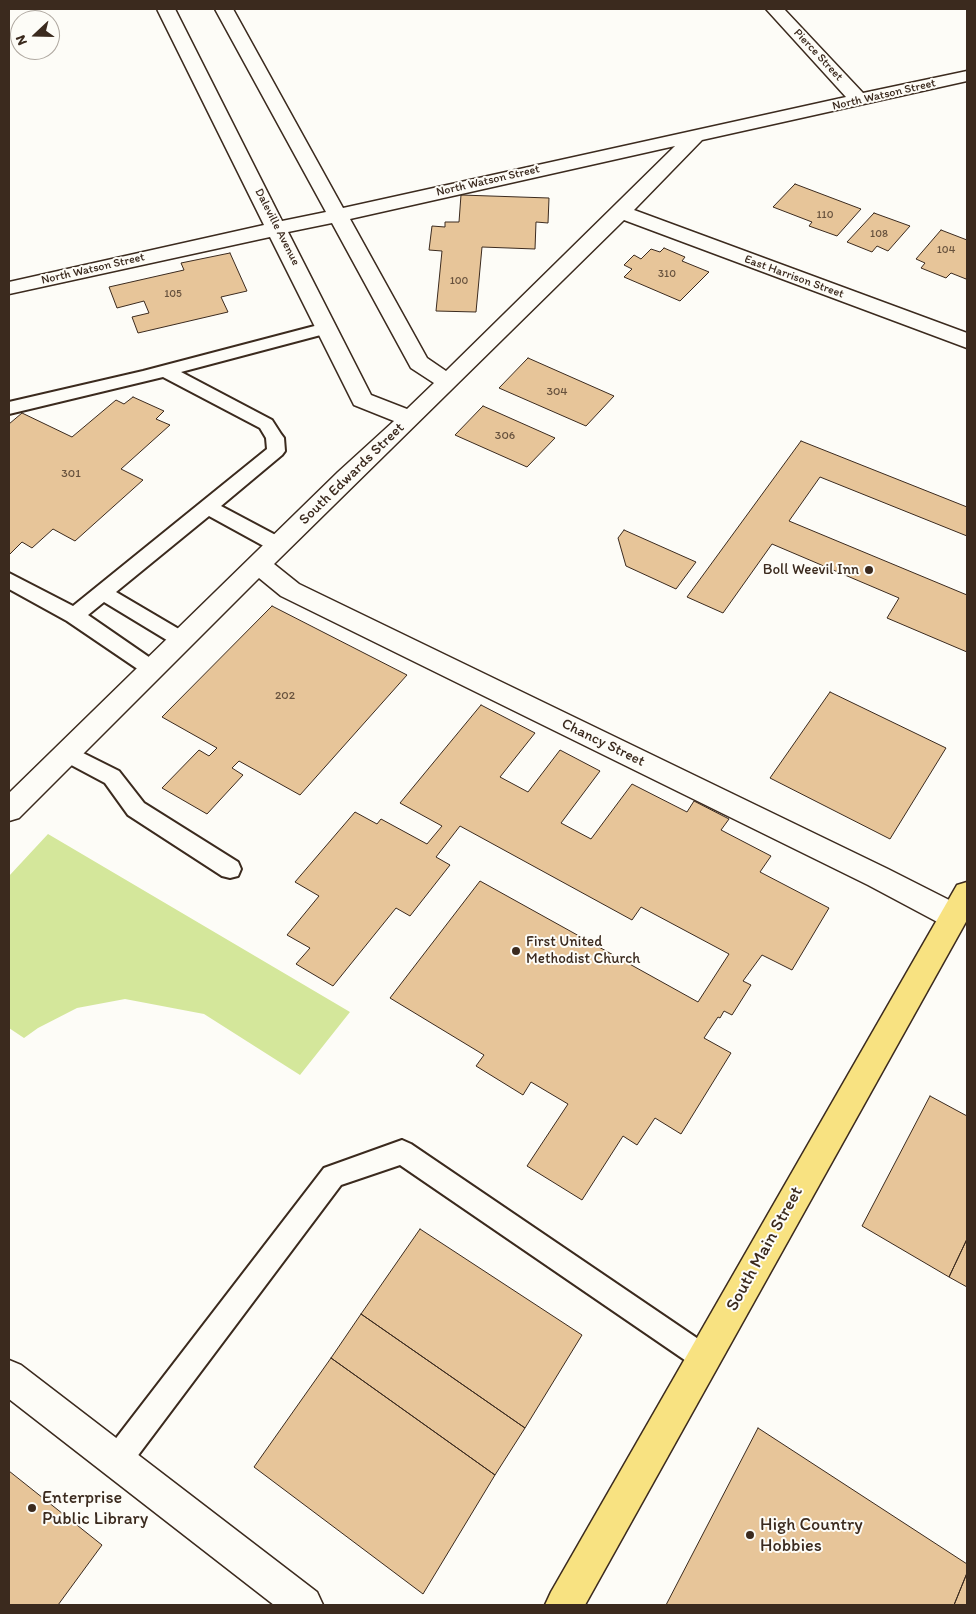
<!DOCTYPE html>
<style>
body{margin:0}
#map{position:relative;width:976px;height:1614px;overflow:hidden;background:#fdfcf7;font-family:Itim,sans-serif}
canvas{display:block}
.frame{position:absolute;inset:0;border:10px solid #3b2a1e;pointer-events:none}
.north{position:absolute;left:10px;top:10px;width:50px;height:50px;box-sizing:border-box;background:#fdfcf7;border:1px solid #afa8a0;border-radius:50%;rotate:249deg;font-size:14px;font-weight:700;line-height:20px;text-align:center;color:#3b2a1e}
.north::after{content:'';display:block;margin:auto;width:18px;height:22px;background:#3b2a1e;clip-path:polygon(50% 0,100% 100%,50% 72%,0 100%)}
</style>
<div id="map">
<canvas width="976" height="1614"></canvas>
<div class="frame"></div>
<div class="north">N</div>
</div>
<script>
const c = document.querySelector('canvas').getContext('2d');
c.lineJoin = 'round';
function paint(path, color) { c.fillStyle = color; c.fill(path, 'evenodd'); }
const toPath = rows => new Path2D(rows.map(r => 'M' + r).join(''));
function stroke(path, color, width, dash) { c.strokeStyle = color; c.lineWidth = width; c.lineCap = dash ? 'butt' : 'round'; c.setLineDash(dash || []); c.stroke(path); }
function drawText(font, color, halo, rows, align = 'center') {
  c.font = font + ' Itim,sans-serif'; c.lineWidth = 4; c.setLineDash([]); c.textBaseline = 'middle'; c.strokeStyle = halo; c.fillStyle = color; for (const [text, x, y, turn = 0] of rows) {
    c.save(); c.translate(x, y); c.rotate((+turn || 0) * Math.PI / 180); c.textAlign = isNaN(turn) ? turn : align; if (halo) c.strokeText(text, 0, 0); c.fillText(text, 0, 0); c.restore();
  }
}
paint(toPath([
 [48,834,350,1012,300,1075,204,1014,125,999,77,1008,38,1028,24,1038,9,1028,9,876]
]), '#d4e79b');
const building = toPath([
 [795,184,861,209,837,236,809,226,812,222,773,207,795,184],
 [461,195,549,198,548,223,536,222,535,249,482,247,476,312,436,311,442,251,429,250,432,226,445,227,445,222,459,222,461,195],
 [874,213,910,226,888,251,877,246,872,252,847,242,874,213],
 [941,230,967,240,967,277,966,279,951,273,946,278,921,268,925,263,916,259,941,230],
 [664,248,685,257,682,261,709,272,680,301,624,277,632,269,624,265,634,255,641,259,651,249,660,252,664,248],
 [230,253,247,291,221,297,228,312,138,333,132,317,149,313,144,301,117,308,109,287,184,270,181,263,230,253],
 [528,358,614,396,586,426,499,388,528,358],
 [133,397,164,411,156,419,170,425,121,469,143,480,75,541,53,529,32,548,22,542,9,555,9,424,22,413,72,437,116,400,124,404,133,397],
 [483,406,555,438,527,467,455,435,483,406],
 [801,441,967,507,967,536,820,477,789,521,967,595,967,652,887,618,899,598,772,544,723,613,687,597,801,441],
 [624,530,696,562,676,589,626,566,618,538,624,530],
 [272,606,407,675,300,795,239,761,232,768,243,775,207,814,162,788,199,750,209,756,217,748,162,717,272,606],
 [830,692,946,748,890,839,770,778,830,692],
 [481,705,535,733,500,777,528,792,560,750,600,771,561,823,591,839,632,784,687,812,694,801,729,819,721,830,771,856,760,872,829,908,792,970,762,955,743,981,751,985,732,1015,724,1011,720,1018,718,1017,704,1038,731,1053,681,1134,655,1118,637,1145,623,1136,582,1200,527,1166,568,1104,531,1082,523,1095,476,1066,484,1055,390,998,480,881,698,1002,729,954,641,907,632,920,460,826,436,857,450,865,410,916,396,908,333,986,296,964,310,948,287,935,319,896,295,882,355,812,377,824,381,819,427,844,442,826,400,803,481,705],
 [930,1096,967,1116,967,1239,949,1277,862,1226,930,1096],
 [420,1229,582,1335,525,1428,361,1314,420,1229],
 [967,1239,967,1287,949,1277,967,1239],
 [361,1314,525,1428,495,1475,331,1358,361,1314],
 [331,1358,495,1475,423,1594,254,1467,331,1358],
 [758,1428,967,1564,967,1573,954,1605,666,1605,758,1428],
 [9,1471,102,1545,58,1605,9,1605,9,1471],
 [967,1573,967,1605,954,1605,967,1573]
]);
paint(building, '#e7c599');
stroke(building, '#3b2a1e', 1);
const lane = toPath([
 [326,323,332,324,334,328,332,332,181,372,272,420,281,434,284,438,285,451,282,455,221,506,285,540,287,545,285,550,278,552,271,550,209,516,116,592,189,635,192,640,189,645,182,647,175,645,104,602,88,615,159,664,162,669,159,674,152,677,145,674,67,621,9,589,9,573,73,606,267,449,266,438,260,428,163,377,9,414,9,402,143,371,326,323],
 [67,745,119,771,144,803,238,862,241,869,238,876,230,878,222,876,128,815,105,783,60,759,57,753,60,747,67,745],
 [402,1140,411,1144,713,1349,717,1358,713,1367,704,1371,695,1367,400,1165,341,1185,127,1470,117,1474,107,1470,103,1460,107,1450,324,1168,402,1140]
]);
const street = toPath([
 [157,9,175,9,282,221,326,212,215,9,233,9,343,208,846,97,766,9,784,9,863,93,967,71,967,81,702,140,634,210,967,333,967,348,624,220,274,564,299,584,888,869,963,907,967,916,963,925,953,928,943,925,868,885,281,596,259,578,19,818,9,821,9,793,338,472,394,421,354,405,270,237,9,294,9,282,264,225,157,9],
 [675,146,446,371,427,358,350,219,675,146],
 [332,223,411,368,434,383,407,409,371,395,288,232,332,223],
 [9,1360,21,1365,317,1592,323,1605,274,1605,9,1399,9,1360]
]);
const primary = toPath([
 [967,882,967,920,585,1605,545,1605,551,1592,957,885,967,882]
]);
stroke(lane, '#3b2a1e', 4);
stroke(street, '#3b2a1e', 3);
stroke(primary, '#3b2a1e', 3);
paint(lane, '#fdfcf7');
paint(street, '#fdfcf7');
paint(primary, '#f8e281');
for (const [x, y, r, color] of [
 [869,570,5,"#3b2a1e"],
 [516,951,5,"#3b2a1e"],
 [32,1508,5,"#3b2a1e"],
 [750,1535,5,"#3b2a1e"]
]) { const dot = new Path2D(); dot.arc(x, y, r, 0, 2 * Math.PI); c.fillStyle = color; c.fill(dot); stroke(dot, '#fdfcf7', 2); }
drawText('11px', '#66513d', null, [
 ["110",825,215],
 ["108",879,234],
 ["104",946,250],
 ["310",667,274],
 ["100",459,281],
 ["105",173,294]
]);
drawText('12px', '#3b2a1e', '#fdfcf7', [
 ["Pierce Street",818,55,47],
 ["North Watson Street",884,95,-13],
 ["North Watson Street",488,181,-13],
 ["Daleville Avenue",277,227,63],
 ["North Watson Street",93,269,-13],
 ["East Harrison Street",794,277,20]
]);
drawText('12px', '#66513d', null, [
 ["304",557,392],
 ["306",505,436],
 ["301",71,474],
 ["202",285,696]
]);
drawText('15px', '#3b2a1e', '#fdfcf7', [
 ["South Edwards Street",352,474,-44],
 ["Chancy Street",603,743,26]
]);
drawText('15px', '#3b2a1e', '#fdfcf7', [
 ["Boll Weevil Inn",859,570],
 ["First United",526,942,"left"],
 ["Methodist Church",526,959,"left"]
], 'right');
drawText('18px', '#3b2a1e', '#fdfcf7', [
 ["South Main Street",765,1249,-61]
]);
drawText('18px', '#3b2a1e', '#fdfcf7', [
 ["Enterprise",42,1498],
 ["Public Library",42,1519],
 ["High Country",760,1525],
 ["Hobbies",760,1546]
], 'left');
</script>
